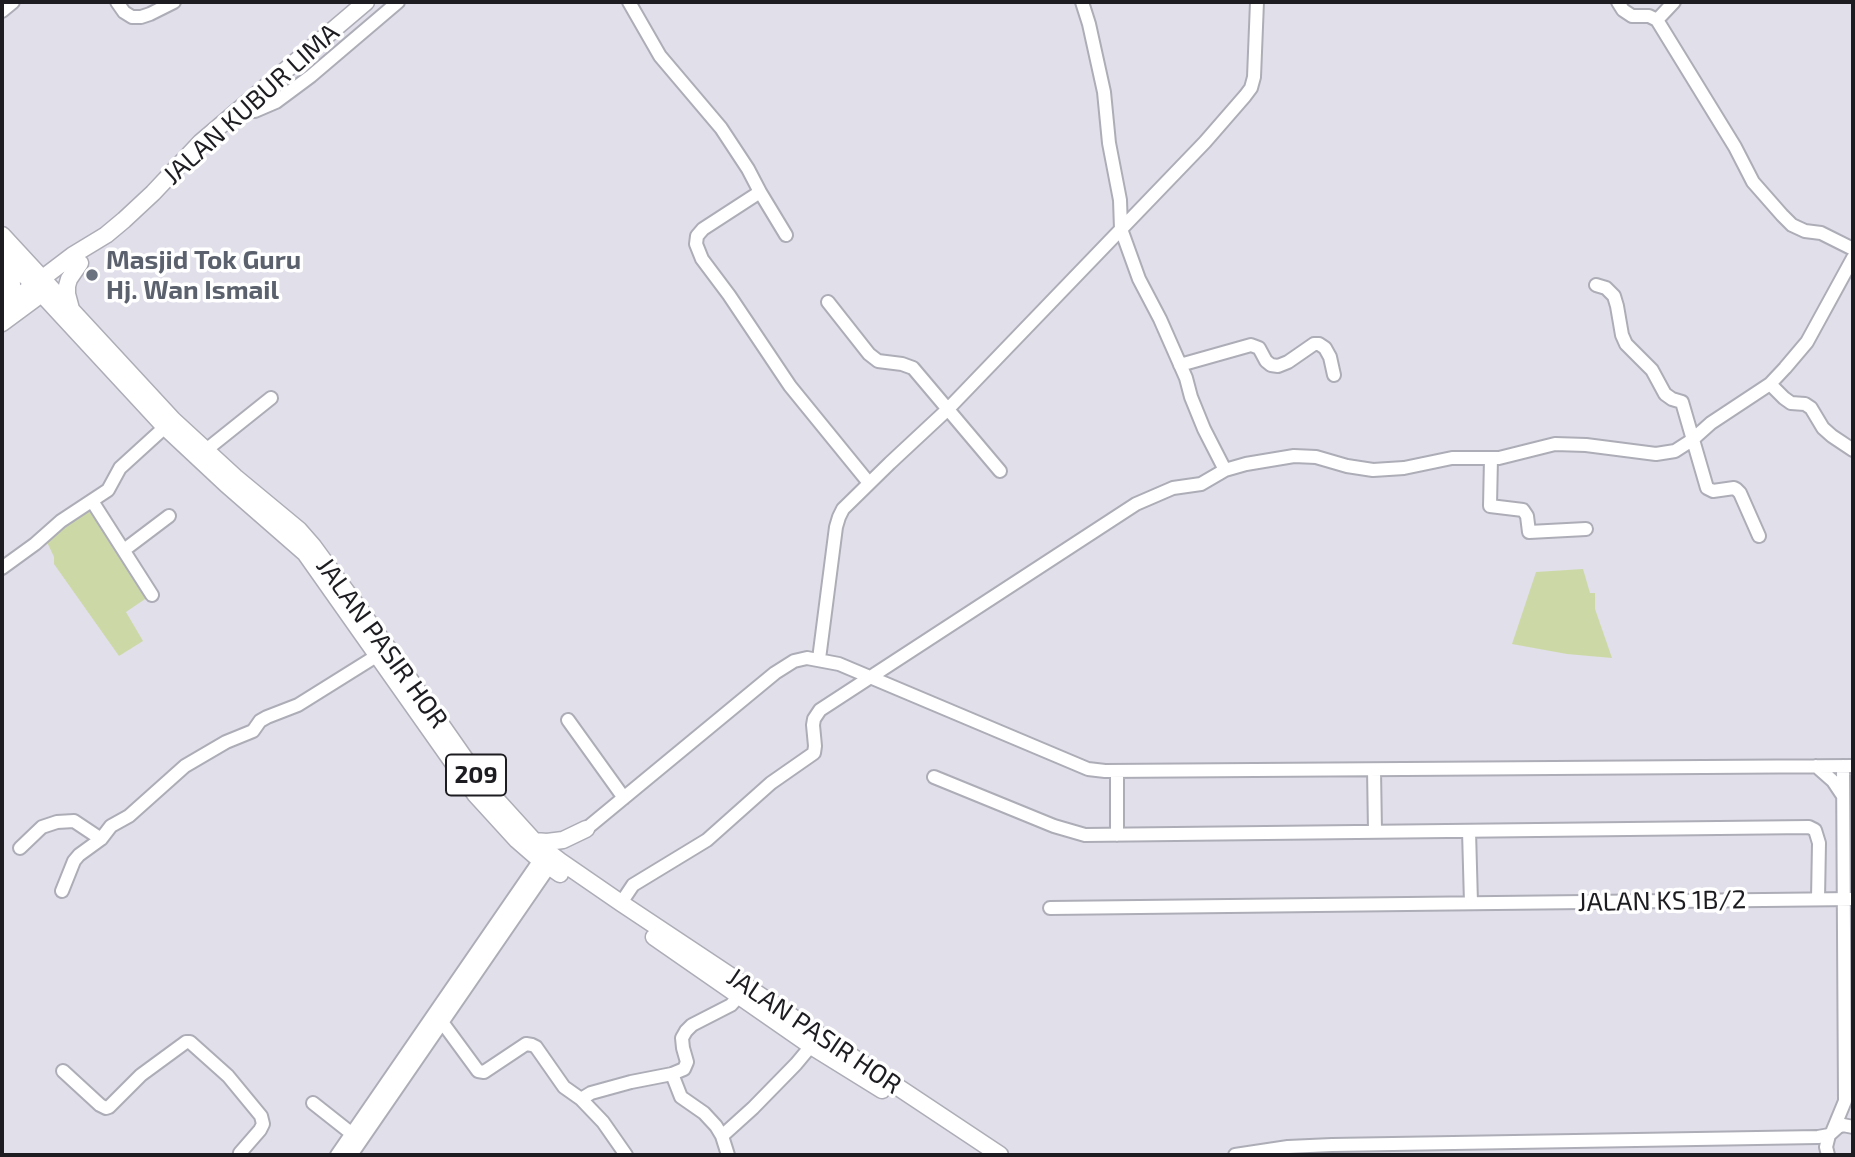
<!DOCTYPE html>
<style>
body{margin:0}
#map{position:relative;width:1855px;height:1157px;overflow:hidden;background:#e0dfea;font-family:"Exo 2",sans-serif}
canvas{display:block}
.frame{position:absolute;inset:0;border:4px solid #1d1c20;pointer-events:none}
</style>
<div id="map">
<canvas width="1855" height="1157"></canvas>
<div class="frame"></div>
</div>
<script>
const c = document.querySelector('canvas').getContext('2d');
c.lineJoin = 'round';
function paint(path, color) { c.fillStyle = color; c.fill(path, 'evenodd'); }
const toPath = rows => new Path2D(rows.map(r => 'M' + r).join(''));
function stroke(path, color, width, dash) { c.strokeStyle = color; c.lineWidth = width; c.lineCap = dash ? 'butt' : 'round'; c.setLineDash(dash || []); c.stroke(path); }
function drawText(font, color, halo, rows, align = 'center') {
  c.font = font + ' "Exo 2",sans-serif'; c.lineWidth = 7; c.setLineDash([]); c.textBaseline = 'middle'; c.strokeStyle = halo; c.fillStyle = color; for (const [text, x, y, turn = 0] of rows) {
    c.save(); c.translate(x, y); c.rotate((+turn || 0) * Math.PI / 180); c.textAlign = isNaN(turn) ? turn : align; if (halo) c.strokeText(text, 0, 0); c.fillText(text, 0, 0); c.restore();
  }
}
paint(toPath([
 [94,509,148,597,126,612,143,641,119,656,54,564,54,557,47,542,48,539,80,515],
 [1583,569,1590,593,1595,593,1595,609,1612,658,1567,654,1512,644,1536,572]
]), '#ccd9a6');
const minor = toPath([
 [117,2,124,12,132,17,141,17,150,14,174,2],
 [629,2,660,56,721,128,748,169,760,192,703,229,697,236,696,244,702,259,729,295,790,386,869,483],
 [1082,2,1089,24,1104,92,1109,143,1120,200,1121,229,1139,279,1160,319,1186,378,1191,397,1204,429,1225,470],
 [1618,2,1623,10,1632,16,1649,16,1657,20,1735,147,1753,182,1782,215,1792,225,1805,231,1821,233,1853,249],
 [2,11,13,2],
 [1657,20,1674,2],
 [246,104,252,111,255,111,276,102,311,76,398,2],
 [760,192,786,235],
 [1596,285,1606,288,1614,296,1617,306,1622,335,1626,344,1652,370,1665,394,1672,399,1682,402,1707,488,1713,491,1734,488,1736,489,1740,493,1759,536],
 [828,302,869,354,878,361,902,364,913,368,1000,471],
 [1180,365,1251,345,1259,348,1266,361,1271,365,1278,366,1288,362,1314,344,1319,344,1325,348,1330,357,1334,375],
 [1770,384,1784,398,1791,403,1805,404,1811,408,1823,428,1832,436,1853,450],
 [206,450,271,398],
 [1491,458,1490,506,1523,510,1527,516,1529,532,1586,529],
 [92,501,152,595],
 [124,550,169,516],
 [2,568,35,544,61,521,108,490,120,468,165,427],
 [819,659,836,527,839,517,843,509,890,463,948,409,1205,142,1245,96,1251,88,1254,77,1257,2],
 [568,720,624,798],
 [1816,766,1833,781,1843,796],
 [1374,770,1375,831],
 [934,777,1054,826,1085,835,1809,827,1815,830,1819,843,1818,899],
 [586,829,775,673,794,661,807,658,839,664,1088,769,1105,771,1853,766],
 [1469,831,1471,903],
 [1117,835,1117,772],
 [20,848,42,827,57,822,74,821,101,839],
 [62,891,74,861,79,855,101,839,111,826,129,816,185,766,226,742,253,731,260,721,267,717,298,705,378,655],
 [621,903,633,885,707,840,771,783,814,753,815,746,813,725,814,719,820,710,1136,504,1173,488,1201,484,1225,470,1246,464,1294,456,1316,457,1347,466,1373,470,1404,468,1452,458,1499,458,1555,444,1586,445,1656,454,1675,451,1692,440,1711,423,1770,384,1785,368,1807,342,1853,258],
 [1050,908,1853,899],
 [442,1022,478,1071,484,1072,526,1044,532,1045,536,1047,564,1087,581,1099],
 [63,1071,100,1105,106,1108,109,1107,141,1075,186,1042,190,1042,228,1076,261,1116,263,1124,260,1130,240,1153,241,1155],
 [672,1074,681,1097,704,1113,716,1126,722,1136,728,1155],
 [313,1103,356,1137],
 [1833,1130,1845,1101,1843,766],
 [722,1136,753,1108,796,1064,811,1046],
 [337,1155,540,860],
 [351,1155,549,867],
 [626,1155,603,1122,581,1099,591,1093,631,1082,672,1074,684,1069,687,1062,683,1048,682,1038,686,1031,692,1025,731,1005,739,996],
 [1235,1155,1288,1147,1332,1145,1818,1137,1829,1135],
 [1828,1155,1826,1147,1829,1135,1838,1127,1843,1125,1853,1127]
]);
const major = toPath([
 [2,235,173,420,235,477,299,530,313,546,387,647,484,786,534,841,560,861,621,903,1000,1155],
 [2,251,165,427,226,484,305,553,475,794,517,840,540,860,560,874],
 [2,304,11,292,12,284,5,259],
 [2,309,73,255,106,235,124,220,153,193,201,142,366,2],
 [71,309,67,294,67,286,69,279,80,263],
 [2,323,48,289],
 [534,841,547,842,563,840,586,829],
 [654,937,811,1046,882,1090]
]);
stroke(minor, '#adadb7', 16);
stroke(major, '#adadb7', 19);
stroke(minor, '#fff', 12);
stroke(major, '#fff', 16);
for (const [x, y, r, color] of [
 [92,275,7,"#6b7280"]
]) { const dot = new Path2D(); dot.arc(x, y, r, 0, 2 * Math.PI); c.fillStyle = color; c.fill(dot); stroke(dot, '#fff', 2.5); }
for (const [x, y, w] of [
 [476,775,60]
]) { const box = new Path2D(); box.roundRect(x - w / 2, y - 20.5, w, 41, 5); c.fillStyle = '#fff'; c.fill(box); stroke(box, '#1d1c20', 2); }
drawText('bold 24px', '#1d1c20', null, [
 ["209",476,775]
]);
drawText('26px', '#1d1c20', '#fff', [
 ["JALAN KUBUR LIMA",251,104,-42],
 ["JALAN PASIR HOR",382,643,54],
 ["JALAN KS 1B/2",1662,901,-1],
 ["JALAN PASIR HOR",814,1031,34]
]);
drawText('bold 26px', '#5b616d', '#fff', [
 ["Masjid Tok Guru",106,260],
 ["Hj. Wan Ismail",106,290]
], 'left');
</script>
